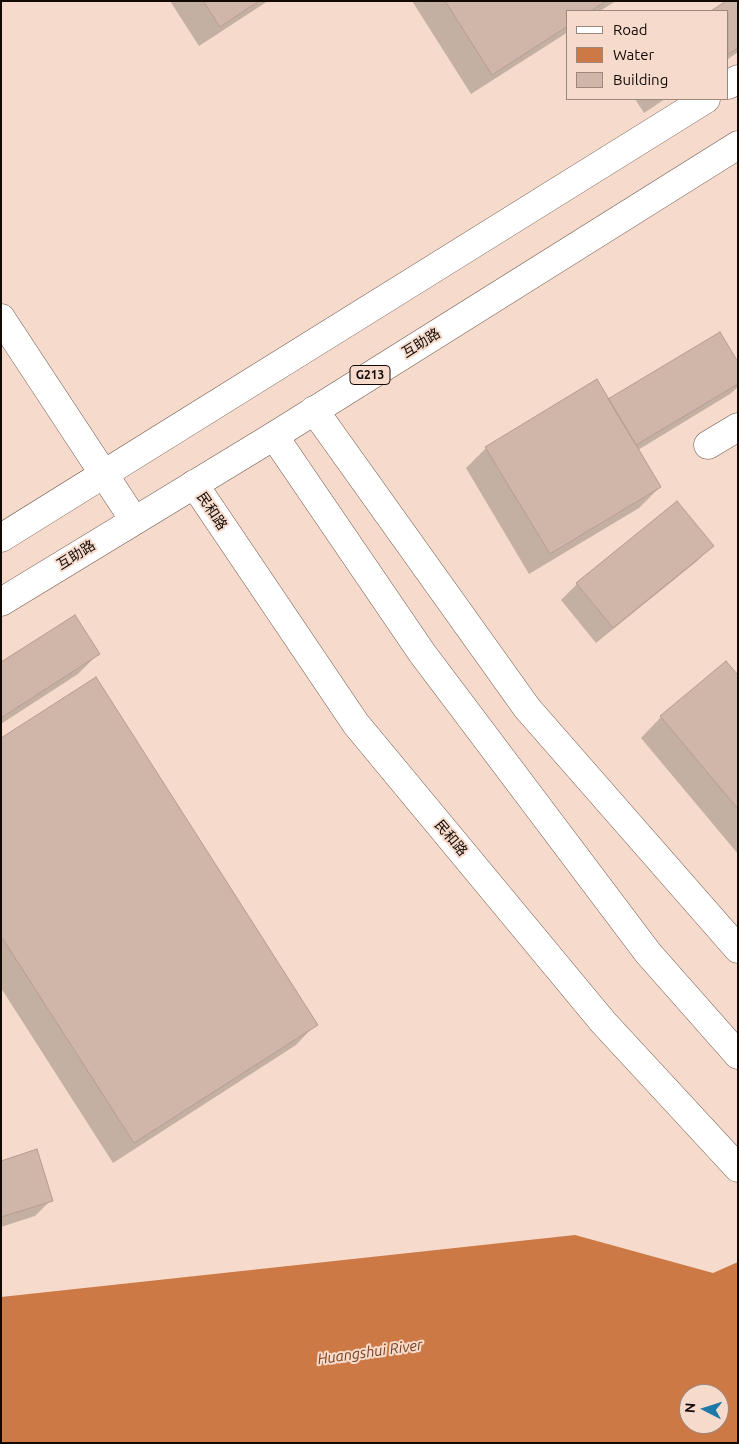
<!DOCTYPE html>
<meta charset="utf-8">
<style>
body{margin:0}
#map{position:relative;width:739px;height:1444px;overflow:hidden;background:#f6dbcc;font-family:Ubuntu,sans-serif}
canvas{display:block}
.frame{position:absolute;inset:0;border:2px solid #120905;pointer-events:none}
.legend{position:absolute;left:566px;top:10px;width:162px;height:90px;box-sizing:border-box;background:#f6dbcc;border:1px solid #9b877c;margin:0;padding:6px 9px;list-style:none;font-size:15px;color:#120905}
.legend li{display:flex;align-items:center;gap:10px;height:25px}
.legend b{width:25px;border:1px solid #9b877c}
.north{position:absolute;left:679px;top:1384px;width:50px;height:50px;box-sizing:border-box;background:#f6dbcc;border:1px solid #9b877c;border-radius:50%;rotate:275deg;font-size:14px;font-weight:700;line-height:20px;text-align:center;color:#120905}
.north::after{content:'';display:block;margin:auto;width:18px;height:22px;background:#1d79a7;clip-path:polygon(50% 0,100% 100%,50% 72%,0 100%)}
</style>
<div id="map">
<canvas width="739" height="1444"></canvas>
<div class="frame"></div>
<ul class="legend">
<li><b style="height:6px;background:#fff"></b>Road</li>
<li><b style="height:14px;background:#cd7946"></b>Water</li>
<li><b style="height:14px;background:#d0b6a8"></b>Building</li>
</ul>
<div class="north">N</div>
</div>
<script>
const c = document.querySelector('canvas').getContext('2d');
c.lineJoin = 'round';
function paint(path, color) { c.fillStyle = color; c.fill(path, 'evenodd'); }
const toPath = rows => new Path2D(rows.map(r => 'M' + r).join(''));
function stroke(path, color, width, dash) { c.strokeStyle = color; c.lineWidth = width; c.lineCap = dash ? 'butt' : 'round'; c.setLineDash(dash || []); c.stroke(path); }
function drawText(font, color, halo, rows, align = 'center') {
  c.font = font + ' Ubuntu,"Noto Sans SC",sans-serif'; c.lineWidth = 4; c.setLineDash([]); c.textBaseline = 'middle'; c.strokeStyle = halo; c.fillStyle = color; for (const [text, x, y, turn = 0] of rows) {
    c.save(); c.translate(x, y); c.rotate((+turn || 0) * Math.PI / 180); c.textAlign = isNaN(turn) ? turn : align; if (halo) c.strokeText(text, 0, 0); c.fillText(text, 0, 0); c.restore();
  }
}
paint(toPath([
 [575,1235,713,1273,738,1262,738,1443,1,1443,1,1297],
 [689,1394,719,1394,719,1424,689,1424]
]), '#cd7946');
paint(toPath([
 [170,1,268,1,199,46],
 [412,1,616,1,600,11,568,11,568,32,471,94],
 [728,1,738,1,738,52,728,59,728,11,713,11],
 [635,99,665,99,644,113],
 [738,364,738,387,730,394,638,450,660,487,639,508,529,574,466,468,486,448],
 [712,546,696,562,596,643,561,600,577,584],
 [98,654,78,674,1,724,1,664],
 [726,663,738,677,738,854,641,738,661,717],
 [1,740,316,1024,296,1045,113,1163,1,988],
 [1,1162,51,1200,35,1216,1,1227]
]), '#0003');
const building = toPath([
 [203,1,259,1,220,27,203,1],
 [445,1,606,1,591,11,568,11,568,26,492,75,445,1],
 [726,1,738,1,738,48,728,54,728,11,711,11,726,1],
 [720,332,738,362,738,384,636,445,608,399,720,332],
 [597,379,661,487,550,554,485,447,597,379],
 [677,501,714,546,613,628,576,583,677,501],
 [75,615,100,654,1,718,1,662,75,615],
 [726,661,738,675,738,809,660,716,726,661],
 [96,677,318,1025,134,1143,1,936,1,738,96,677],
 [37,1149,53,1201,1,1217,1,1161,37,1149]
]);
paint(building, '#d0b6a8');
stroke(building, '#b69c8e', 1);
const minor = toPath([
 [314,410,527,708,738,949],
 [708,445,738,427]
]);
const major = toPath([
 [1,318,134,520],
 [274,436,422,653,648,953,738,1055],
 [194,484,356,724,603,1022,738,1168]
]);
const highway = toPath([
 [728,85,738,79],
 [1,538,706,99],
 [1,602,274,436,738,145]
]);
stroke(minor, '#6c5549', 29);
stroke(major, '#6c5549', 29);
stroke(highway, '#6c5549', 29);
stroke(minor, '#fff', 28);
stroke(major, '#fff', 28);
stroke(highway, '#fff', 28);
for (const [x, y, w] of [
 [370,375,40]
]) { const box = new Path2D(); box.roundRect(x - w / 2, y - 9.5, w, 19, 4); c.fillStyle = '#f6dbcc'; c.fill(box); stroke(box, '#120905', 1); }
drawText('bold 12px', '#120905', null, [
 ["G213",370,375]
]);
drawText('14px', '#120905', '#f6dbcc', [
 ["互助路",421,343,-32],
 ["民和路",212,511,56],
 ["互助路",76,555,-32],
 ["民和路",451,838,50]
]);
drawText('italic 15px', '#7b421e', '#f6dbcc', [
 ["Huangshui River",370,1352,-8]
]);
</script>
